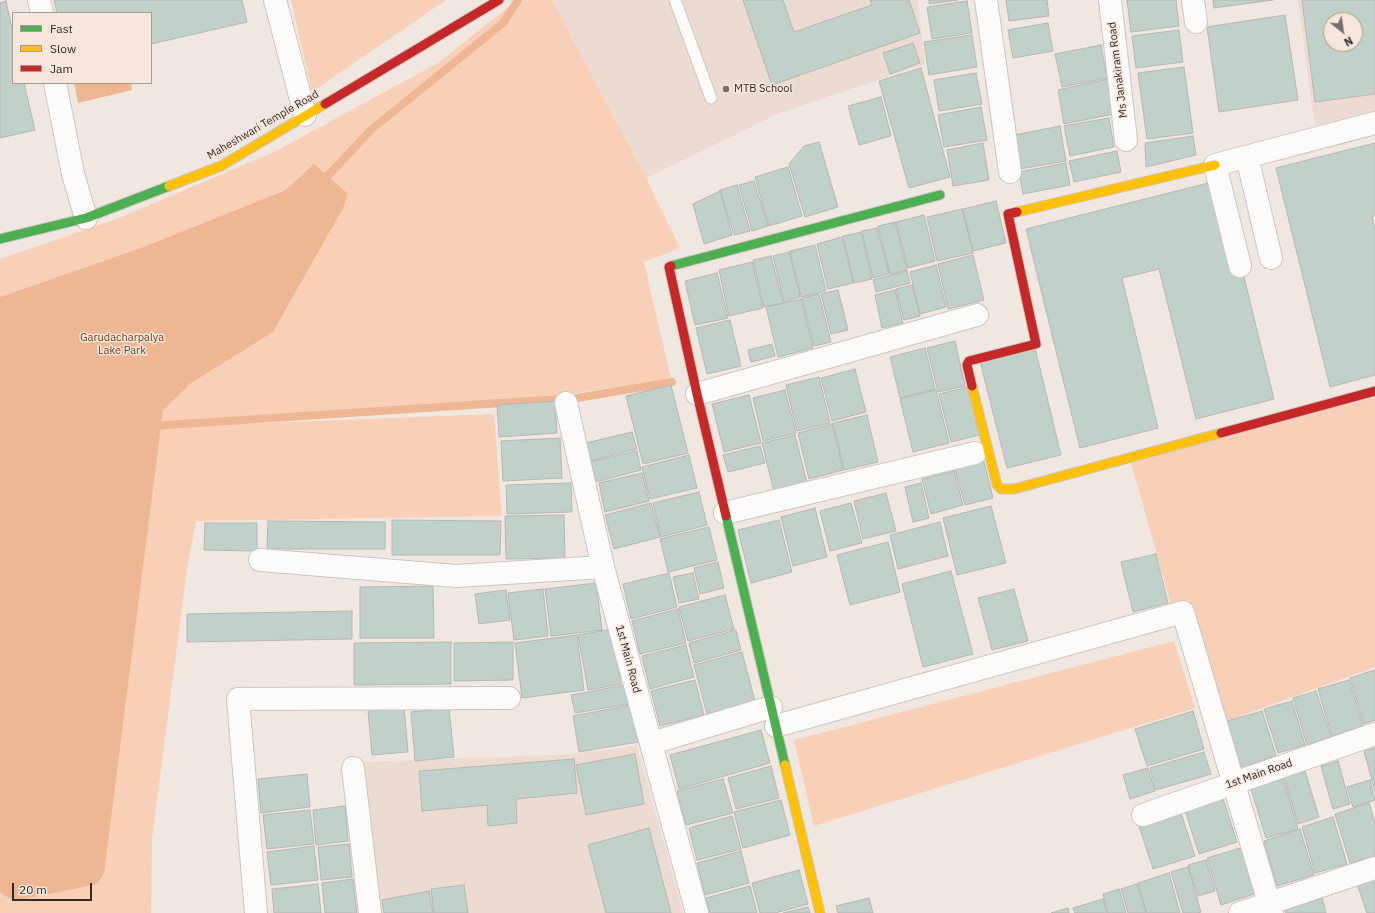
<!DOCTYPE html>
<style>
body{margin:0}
#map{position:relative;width:1375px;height:913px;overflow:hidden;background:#f1e7e1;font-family:"IBM Plex Sans",sans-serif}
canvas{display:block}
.legend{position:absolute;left:12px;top:12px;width:140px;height:72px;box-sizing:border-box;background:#f7e6db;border:1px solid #a89b93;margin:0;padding:5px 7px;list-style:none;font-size:12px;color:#312b27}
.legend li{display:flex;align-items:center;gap:8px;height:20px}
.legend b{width:20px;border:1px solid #a89b93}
.north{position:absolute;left:1323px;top:12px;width:40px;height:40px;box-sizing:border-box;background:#f7e6db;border:1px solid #a89b93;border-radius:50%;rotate:150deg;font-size:11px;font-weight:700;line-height:16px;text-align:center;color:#312b27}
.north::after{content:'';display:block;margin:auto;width:14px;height:18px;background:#746d68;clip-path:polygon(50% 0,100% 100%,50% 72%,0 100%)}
.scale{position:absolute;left:12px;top:883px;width:80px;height:18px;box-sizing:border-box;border:2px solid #312b27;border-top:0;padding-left:5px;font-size:12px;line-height:14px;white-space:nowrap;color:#312b27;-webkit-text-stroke:3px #f7e6db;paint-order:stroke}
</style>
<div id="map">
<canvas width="1375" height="913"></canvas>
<ul class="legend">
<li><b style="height:5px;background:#4caf50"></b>Fast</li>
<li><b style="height:5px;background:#ffc107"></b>Slow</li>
<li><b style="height:5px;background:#c62828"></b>Jam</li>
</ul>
<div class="north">N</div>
<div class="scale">20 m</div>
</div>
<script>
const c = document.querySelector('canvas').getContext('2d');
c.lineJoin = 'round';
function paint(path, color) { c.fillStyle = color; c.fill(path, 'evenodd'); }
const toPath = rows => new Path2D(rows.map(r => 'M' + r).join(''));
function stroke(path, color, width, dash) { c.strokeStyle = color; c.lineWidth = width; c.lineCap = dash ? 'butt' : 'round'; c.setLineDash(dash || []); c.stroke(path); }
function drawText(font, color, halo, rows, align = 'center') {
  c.font = font + ' "IBM Plex Sans",sans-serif'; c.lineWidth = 3; c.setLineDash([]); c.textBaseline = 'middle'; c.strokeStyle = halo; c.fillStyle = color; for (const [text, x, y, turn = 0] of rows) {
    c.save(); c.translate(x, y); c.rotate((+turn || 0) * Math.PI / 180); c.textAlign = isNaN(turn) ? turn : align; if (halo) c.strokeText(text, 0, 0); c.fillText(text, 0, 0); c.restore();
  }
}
paint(toPath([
 [552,0,918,0,925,64,780,113,646,178],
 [1298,0,1375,0,1375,113,1315,128],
 [1331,20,1355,20,1355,44,1331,44],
 [637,746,683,913,382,913,364,762,574,754]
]), '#ecdbd1');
paint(toPath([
 [291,0,446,0,312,92],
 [517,0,552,0,646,178,680,248,644,262,671,379,550,397,218,418,213,425,494,414,502,516,196,521,187,569,152,839,151,913,0,913,0,259,119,218,274,152,438,63],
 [1375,397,1375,667,1226,721,1189,600,1171,604,1130,459],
 [1174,641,1195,708,814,826,794,740]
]), '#f8d0b7');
paint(toPath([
 [74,83,131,83,132,90,78,103],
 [314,164,348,194,343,208,273,332,191,383,163,410,104,873,97,884,15,901,0,893,0,297,141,248,286,190]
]), '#eeb692');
stroke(toPath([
 [320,184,372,129,503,23,518,0],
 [151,426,577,398,672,382]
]), '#eeb692', 8);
const building = toPath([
 [54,0,242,0,247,22,151,44,151,13,57,13,54,0],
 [743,0,783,0,794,32,872,5,870,0,909,0,920,33,772,85,743,0],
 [929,0,958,0,929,4,929,0],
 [1006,0,1047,0,1049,16,1009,21,1006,0],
 [1127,0,1176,0,1179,26,1131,32,1127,0],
 [1213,0,1273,0,1214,8,1213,0],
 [1302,0,1375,0,1375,94,1315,102,1302,0],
 [1331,20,1355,20,1355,44,1331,44,1331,20],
 [6,1,13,33,13,83,24,83,35,130,0,138,0,3,6,1],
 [967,1,972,33,932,39,927,7,967,1],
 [1285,15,1298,100,1219,112,1207,27,1285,15],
 [1048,23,1053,51,1013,58,1008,30,1048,23],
 [1179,30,1183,62,1136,68,1132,36,1179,30],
 [972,35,977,67,929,75,924,42,972,35],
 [913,43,920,63,890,74,883,53,913,43],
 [1101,45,1107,78,1062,87,1055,54,1101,45],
 [1184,67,1193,133,1147,139,1138,73,1184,67],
 [921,68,950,177,909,188,879,81,921,68],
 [976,73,982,104,939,111,934,80,976,73],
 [1108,79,1114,114,1064,124,1058,90,1108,79],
 [881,97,891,136,859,145,848,106,881,97],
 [981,107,987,140,944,147,938,115,981,107],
 [1109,118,1114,147,1070,156,1064,126,1109,118],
 [1060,126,1066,161,1020,169,1014,135,1060,126],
 [1193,136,1196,155,1146,167,1145,143,1193,136],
 [819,142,838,207,805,217,789,164,804,146,819,142],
 [983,143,989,180,953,186,947,150,983,143],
 [1375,143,1375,216,1372,217,1375,229,1375,375,1330,387,1276,168,1375,143],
 [1117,151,1121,172,1074,182,1069,161,1117,151],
 [1066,163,1070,185,1023,194,1019,172,1066,163],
 [788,167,802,216,769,226,755,177,788,167],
 [1220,180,1274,399,1196,419,1159,269,1122,278,1158,428,1080,448,1026,229,1220,180],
 [754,181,768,226,752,231,739,185,754,181],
 [737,185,750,231,734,235,720,190,737,185],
 [720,191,732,235,704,244,693,204,720,191],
 [996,201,1006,243,973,251,963,209,996,201],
 [962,209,973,253,937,261,927,217,962,209],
 [924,215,935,261,908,268,896,222,924,215],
 [895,222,907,270,890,274,878,226,895,222],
 [877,228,889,274,873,278,862,231,877,228],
 [861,232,872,279,854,283,843,236,861,232],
 [842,237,853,283,828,289,817,244,842,237],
 [815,245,826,291,801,297,790,251,815,245],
 [789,252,800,297,784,302,773,256,789,252],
 [973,255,984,300,948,309,938,264,973,255],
 [771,256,783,303,764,307,753,260,771,256],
 [752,262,763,308,729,316,719,270,752,262],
 [936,265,946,307,920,314,910,272,936,265],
 [907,271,910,283,876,292,873,280,907,271],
 [717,273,728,318,695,325,685,281,717,273],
 [912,285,920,316,904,320,896,289,912,285],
 [838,290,848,330,831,334,821,294,838,290],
 [895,290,903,323,882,328,875,295,895,290],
 [819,294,831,342,814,346,802,298,819,294],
 [801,299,813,348,778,357,766,307,801,299],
 [730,320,741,366,707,374,696,328,730,320],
 [955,341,965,386,938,392,927,348,955,341],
 [772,344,775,356,751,362,748,350,772,344],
 [1034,344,1061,455,1007,468,979,357,1034,344],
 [925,348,935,389,900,398,890,357,925,348],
 [855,369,866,412,832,421,821,378,855,369],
 [819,377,830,423,797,431,786,385,819,377],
 [671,385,688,453,643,464,626,396,671,385],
 [968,387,979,435,951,442,939,394,968,387],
 [785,390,796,433,763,441,753,398,785,390],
 [936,390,949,443,913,452,900,399,936,390],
 [749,395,761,443,724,452,712,404,749,395],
 [555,401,557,433,499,437,497,405,555,401],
 [867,415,878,462,844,470,833,423,867,415],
 [832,424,843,470,809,479,798,433,832,424],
 [632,432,637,449,591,461,586,443,632,432],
 [795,435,807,483,774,492,762,443,795,435],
 [560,438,562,478,503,481,501,441,560,438],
 [760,446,765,463,728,472,723,455,760,446],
 [637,451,641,470,596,482,591,462,637,451],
 [689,455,697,488,650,499,642,467,689,455],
 [984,462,993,498,965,505,955,469,984,462],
 [954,471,963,505,931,514,922,479,954,471],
 [642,473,649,501,605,512,599,483,642,473],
 [571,483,572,512,507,514,506,485,571,483],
 [921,483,929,518,913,522,905,487,921,483],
 [699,492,707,525,661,537,653,503,699,492],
 [886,493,896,531,863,539,854,501,886,493],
 [651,503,660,537,614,549,605,515,651,503],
 [851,503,862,543,830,551,820,511,851,503],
 [991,506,1006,563,957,575,943,518,991,506],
 [815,508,827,557,793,566,781,517,815,508],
 [564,515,565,558,506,559,505,516,564,515],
 [392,520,501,521,500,555,392,555,392,520],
 [779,520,792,572,751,583,738,530,779,520],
 [268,521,385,522,385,549,267,549,268,521],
 [940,522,948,556,898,569,890,535,940,522],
 [205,523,257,523,257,551,204,550,205,523],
 [709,527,717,560,668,572,660,539,709,527],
 [888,542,900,592,850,605,837,555,888,542],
 [1156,554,1168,603,1133,612,1121,562,1156,554],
 [718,562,724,588,700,594,694,568,718,562],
 [951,571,973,654,923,667,902,584,951,571],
 [669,573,677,607,631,619,623,584,669,573],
 [693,573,699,599,679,603,673,577,693,573],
 [596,583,602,630,551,636,545,589,596,583],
 [433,586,434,638,360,638,360,587,433,586],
 [543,589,548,636,514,640,508,593,543,589],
 [1014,589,1028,641,992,650,978,598,1014,589],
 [506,590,510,620,479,624,475,594,506,590],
 [725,595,734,629,688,641,679,607,725,595],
 [678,609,686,643,640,654,632,621,678,609],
 [352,611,352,639,187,642,187,614,352,611],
 [612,629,621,684,588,690,578,635,612,629],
 [736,630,741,650,694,663,689,643,736,630],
 [577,635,584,690,522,698,515,643,577,635],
 [451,642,451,684,354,685,354,643,451,642],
 [513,642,513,680,454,681,454,643,513,642],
 [686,645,694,677,650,689,642,656,686,645],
 [742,652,755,701,707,714,694,665,742,652],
 [1375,670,1375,720,1364,724,1350,678,1375,670],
 [695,680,704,715,660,726,651,691,695,680],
 [1349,680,1363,726,1332,736,1318,689,1349,680],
 [625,685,629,704,575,713,571,695,625,685],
 [1316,691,1331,737,1307,745,1293,698,1316,691],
 [1292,701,1305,745,1278,753,1264,709,1292,701],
 [631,705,638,742,579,752,573,716,631,705],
 [404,707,408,752,372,755,368,711,404,707],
 [449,708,454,757,415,761,411,712,449,708],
 [1193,711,1204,749,1147,766,1135,729,1193,711],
 [1262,711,1276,756,1241,767,1227,721,1262,711],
 [761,730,770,763,679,789,670,755,761,730],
 [1375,748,1375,791,1364,751,1375,748],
 [1204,752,1211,774,1156,790,1150,768,1204,752],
 [635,754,644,804,586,815,576,765,635,754],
 [574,759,577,793,516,799,517,823,488,826,487,805,422,811,419,771,574,759],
 [1338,761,1350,804,1333,809,1321,766,1338,761],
 [771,766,779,798,736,809,728,778,771,766],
 [1148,768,1155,791,1130,799,1123,775,1148,768],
 [1305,771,1319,817,1298,824,1284,777,1305,771],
 [307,774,310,807,261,813,258,779,307,774],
 [723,779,733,813,686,825,677,791,723,779],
 [1283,779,1298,829,1266,838,1251,789,1283,779],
 [1370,780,1375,800,1353,807,1347,787,1370,780],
 [1222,795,1237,842,1199,854,1184,807,1222,795],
 [781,800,790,835,743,848,734,812,781,800],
 [1369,803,1375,823,1375,856,1350,863,1335,814,1369,803],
 [345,806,348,841,316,845,313,810,345,806],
 [310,810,314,844,267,849,263,815,310,810],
 [1180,810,1195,856,1153,869,1138,823,1180,810],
 [732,816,741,849,697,860,689,828,732,816],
 [1333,817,1347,864,1315,873,1302,827,1333,817],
 [649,828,671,913,606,913,588,845,649,828],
 [1300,829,1314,875,1277,886,1264,841,1300,829],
 [349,844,352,877,321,880,318,847,349,844],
 [314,846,318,880,271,885,267,852,314,846],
 [1241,848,1254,894,1221,905,1207,858,1241,848],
 [741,851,749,883,705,895,697,863,741,851],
 [1206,860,1215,891,1198,896,1188,865,1206,860],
 [1188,867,1201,912,1198,913,1183,913,1171,872,1188,867],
 [799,870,808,904,775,913,760,913,752,883,799,870],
 [1169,873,1180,913,1147,913,1138,883,1169,873],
 [1375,878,1375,913,1367,913,1357,884,1375,878],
 [353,879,357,913,325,913,322,883,353,879],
 [318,884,321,913,274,913,272,889,318,884],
 [1137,884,1146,913,1128,913,1121,889,1137,884],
 [464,885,468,913,434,913,431,889,464,885],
 [750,886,757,913,710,913,706,898,750,886],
 [1119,889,1126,913,1108,913,1103,894,1119,889],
 [429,891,433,913,384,913,382,900,429,891],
 [869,898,873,913,838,913,836,906,869,898],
 [1322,898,1326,913,1286,913,1285,910,1322,898],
 [1103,899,1107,913,1075,913,1073,908,1103,899],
 [808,907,810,913,783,913,808,907],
 [1068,908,1069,913,1051,913,1068,908]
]);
paint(building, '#c0d1c9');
stroke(building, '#b6b6b2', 1);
const lane = toPath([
 [675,0,711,98]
]);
const street = toPath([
 [39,0,42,13],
 [275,0,305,115],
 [986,0,1010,172],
 [1110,0,1126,140],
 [1193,0,1196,22],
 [55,83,73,174,86,218],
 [1247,157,1271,258],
 [1240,266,1215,165,1375,123],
 [697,394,977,315],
 [566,403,603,567,697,913],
 [725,513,975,453],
 [260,560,456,576,603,567],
 [776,726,1183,612,1272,913],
 [652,743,771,707],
 [353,768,370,913],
 [1143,815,1375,734],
 [256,913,238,699,509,698],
 [1240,913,1375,868]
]);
const fast = toPath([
 [0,239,86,218,169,186],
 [671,266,940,195],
 [726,516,785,765]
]);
const slow = toPath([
 [169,186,221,166,325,104],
 [1017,212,1215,165],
 [972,386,997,485,1001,489,1014,489,1221,433],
 [785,765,820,913]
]);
const jam = toPath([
 [325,104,499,0],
 [671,266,669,267,697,394,726,516],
 [972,386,967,365,969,361,1036,344,1008,214,1017,212],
 [1221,433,1375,391]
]);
stroke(lane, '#cdc5c1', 13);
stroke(street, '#cdc5c1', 24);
stroke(fast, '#cdc5c1', 11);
stroke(slow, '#cdc5c1', 11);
stroke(jam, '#cdc5c1', 11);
stroke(lane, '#fdfbfa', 11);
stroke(street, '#fdfbfa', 22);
stroke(fast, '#4caf50', 9);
stroke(slow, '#ffc107', 9);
stroke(jam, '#c62828', 9);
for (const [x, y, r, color] of [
 [726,89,4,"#746d68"]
]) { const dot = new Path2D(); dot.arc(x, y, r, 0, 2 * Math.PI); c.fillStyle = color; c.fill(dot); stroke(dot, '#f7e6db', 1.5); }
drawText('11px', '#312b27', '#f7e6db', [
 ["Ms Janakiram Road",1118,70,-97],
 ["Maheshwari Temple Road",263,125,-30],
 ["1st Main Road",628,659,75],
 ["1st Main Road",1259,774,-19]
]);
drawText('11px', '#312b27', '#f7e6db', [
 ["MTB School",734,89]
], 'left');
drawText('11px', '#713f1c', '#f7e6db', [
 ["Garudacharpalya",122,338],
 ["Lake Park",122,351]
]);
</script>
